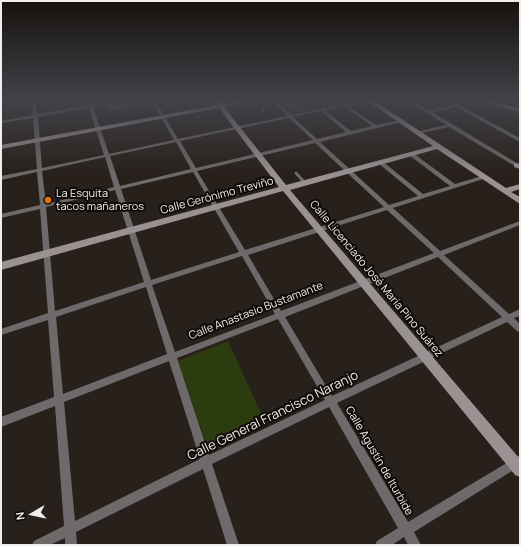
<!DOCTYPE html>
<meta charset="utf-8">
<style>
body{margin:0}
#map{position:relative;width:521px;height:546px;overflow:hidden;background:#28201a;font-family:Manrope,sans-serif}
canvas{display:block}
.frame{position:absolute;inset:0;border:2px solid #f2ede8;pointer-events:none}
.north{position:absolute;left:12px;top:494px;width:40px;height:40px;-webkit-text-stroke:3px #0e0b08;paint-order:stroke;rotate:261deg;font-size:11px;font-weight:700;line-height:16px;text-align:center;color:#f2ede8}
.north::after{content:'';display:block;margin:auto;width:14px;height:18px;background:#f2ede8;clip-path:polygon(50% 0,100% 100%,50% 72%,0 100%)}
</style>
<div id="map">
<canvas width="521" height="546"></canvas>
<div class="frame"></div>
<div class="north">N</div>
</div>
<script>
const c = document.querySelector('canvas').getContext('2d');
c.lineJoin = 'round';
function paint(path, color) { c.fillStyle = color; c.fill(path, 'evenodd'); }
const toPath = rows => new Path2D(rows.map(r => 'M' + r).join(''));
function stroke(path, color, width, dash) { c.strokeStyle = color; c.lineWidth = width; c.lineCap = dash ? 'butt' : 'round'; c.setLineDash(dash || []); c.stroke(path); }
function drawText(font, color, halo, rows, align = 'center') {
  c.font = font + ' Manrope,sans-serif'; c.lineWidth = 4; c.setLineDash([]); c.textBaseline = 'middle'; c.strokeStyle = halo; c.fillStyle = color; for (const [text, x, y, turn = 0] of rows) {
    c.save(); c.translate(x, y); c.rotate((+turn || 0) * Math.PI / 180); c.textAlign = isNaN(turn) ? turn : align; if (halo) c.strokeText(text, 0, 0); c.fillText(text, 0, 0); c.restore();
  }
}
paint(toPath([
 [228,341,265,422,208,449,178,361]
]), '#2b3d0e');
paint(toPath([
 [475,100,520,101,520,110,483,102]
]), '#031525');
stroke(toPath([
 [313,102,324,100],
 [262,111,267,100]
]), '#6e696a', 2.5);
stroke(toPath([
 [296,173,305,183]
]), '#6e696a', 3);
paint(toPath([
 [1,100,9,100,1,102,1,100],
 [32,100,36,100,37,114,89,105,87,100,91,100,93,105,120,100,128,100,93,107,109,154,174,140,151,100,155,100,178,139,287,116,272,100,276,100,291,115,364,100,371,100,348,106,376,125,400,120,402,121,402,122,320,142,389,205,418,196,378,163,378,161,382,161,423,194,450,186,409,155,409,153,413,153,455,184,482,176,486,176,486,178,393,208,440,251,520,221,520,225,444,255,509,314,520,309,520,316,514,318,520,324,520,332,517,331,507,322,337,403,408,522,520,455,520,466,414,532,421,545,408,545,404,537,392,545,375,545,377,541,398,528,329,407,212,464,239,545,227,545,203,469,76,532,77,545,65,545,65,538,50,545,32,545,34,541,64,526,55,406,1,427,1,417,54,397,48,320,1,335,1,329,48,313,40,209,1,218,1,214,40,205,37,172,1,180,1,176,37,169,33,118,1,123,1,121,33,115,32,100],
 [344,106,372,126,351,131,325,111,344,106],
 [89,108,104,155,42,168,38,117,89,108],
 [321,111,346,132,317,139,293,117,321,111],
 [289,118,313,140,196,168,180,141,289,118],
 [176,142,191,169,120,186,110,156,176,142],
 [315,143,384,207,245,250,197,171,315,143],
 [105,157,114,187,46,204,42,171,105,157],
 [193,172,239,252,151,280,121,189,193,172],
 [115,190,144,282,55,311,46,207,115,190],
 [387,210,434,253,281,311,248,255,387,210],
 [242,256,275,314,175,352,152,285,242,256],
 [438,257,502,317,332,396,285,317,438,257],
 [146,287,167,354,63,394,56,317,146,287],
 [278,319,325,400,209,455,177,358,278,319],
 [169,361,200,459,75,521,64,402,169,361],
 [406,100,411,100,429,111,453,105,445,100,450,100,520,138,520,141,518,141,456,107,432,112,520,165,515,166,449,127,416,134,416,132,446,125,406,100]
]), '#6e696a');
paint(toPath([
 [213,100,219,100,222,104,243,100,255,100,224,107,286,185,433,146,366,100,373,100,506,188,520,184,520,189,511,192,520,197,520,204,437,149,290,190,520,459,520,477,515,475,283,191,1,270,1,262,279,187,219,108,1,149,1,145,217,105,213,100],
 [472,100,482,100,520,108,520,112,472,100],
 [512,100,520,100,520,103,513,101,512,100],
 [514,163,520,164,520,169,514,167,514,163]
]), '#9a9193');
paint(toPath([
 [278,100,314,100,315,109,300,112,287,109]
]), '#403d45');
paint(toPath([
 [96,100,112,100,97,103],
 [347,100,357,100,347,102],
 [316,101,315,109,300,112,300,104],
 [108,104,109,108,99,110,98,106],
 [127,107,128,111,111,114,110,110]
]), '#2f2a2d');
const building = toPath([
 [120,100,124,100,127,107,110,110,108,104,98,106,97,104,120,100],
 [286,100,314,100,316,101,300,104,288,102,286,100]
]);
paint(building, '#535057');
stroke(building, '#6c696e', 1);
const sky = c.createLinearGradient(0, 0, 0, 176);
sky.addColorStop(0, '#16120e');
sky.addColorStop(0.57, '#424249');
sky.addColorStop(1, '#42424900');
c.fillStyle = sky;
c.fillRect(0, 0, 521, 176);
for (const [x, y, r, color] of [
 [48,200,4,"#e8710a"]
]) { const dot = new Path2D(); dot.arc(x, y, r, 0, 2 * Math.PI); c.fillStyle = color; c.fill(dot); stroke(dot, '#0e0b08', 1.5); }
drawText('11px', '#f2ede8', '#0e0b08', [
 ["La Esquita",56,194],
 ["tacos mañaneros",56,207]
], 'left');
drawText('11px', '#f2ede8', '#0e0b08', [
 ["Calle Gerónimo Treviño",217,196,-15],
 ["Calle Licenciado José María Pino Suárez",376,279,50],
 ["Calle Anastasio Bustamante",256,311,-21],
 ["Calle Agustín de Iturbide",379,461,60]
]);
drawText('13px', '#f2ede8', '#0e0b08', [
 ["Calle General Francisco Naranjo",273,416,-26]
]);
</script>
